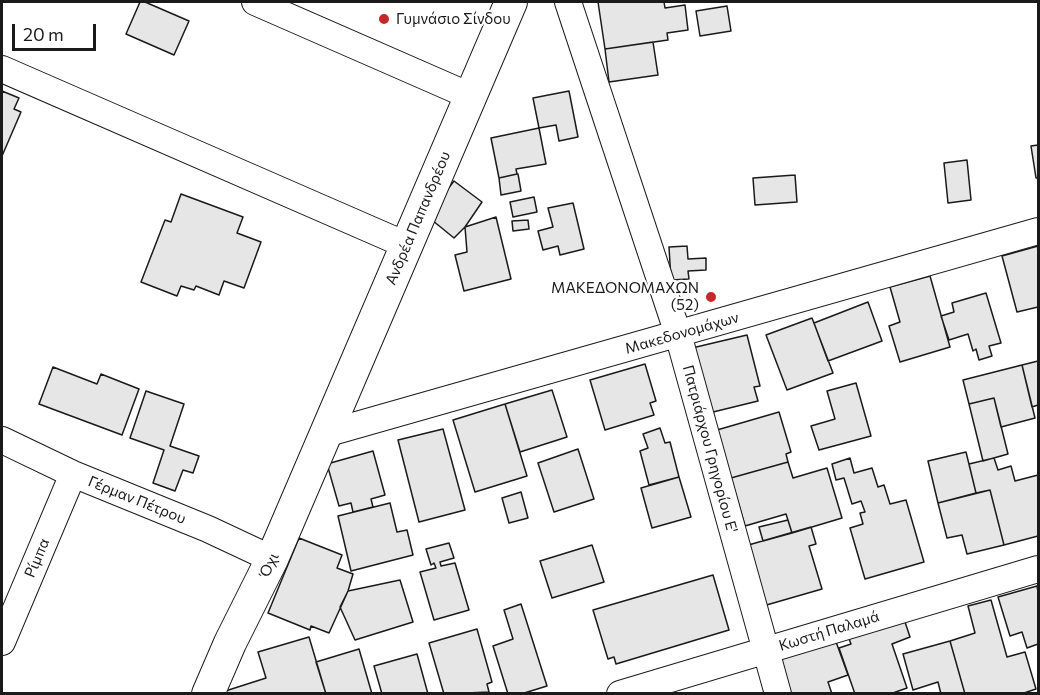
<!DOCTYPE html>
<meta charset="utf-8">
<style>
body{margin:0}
#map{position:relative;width:1040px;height:695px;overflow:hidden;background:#fff;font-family:Commissioner,sans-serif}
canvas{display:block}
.frame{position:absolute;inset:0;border:3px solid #1a1a1a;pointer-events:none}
.scale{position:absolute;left:12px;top:24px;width:84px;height:27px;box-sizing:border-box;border:3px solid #1a1a1a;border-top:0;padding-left:8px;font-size:18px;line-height:21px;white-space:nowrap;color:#1a1a1a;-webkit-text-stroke:4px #fff;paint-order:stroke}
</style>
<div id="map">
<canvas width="1040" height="695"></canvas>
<div class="frame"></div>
<div class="scale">20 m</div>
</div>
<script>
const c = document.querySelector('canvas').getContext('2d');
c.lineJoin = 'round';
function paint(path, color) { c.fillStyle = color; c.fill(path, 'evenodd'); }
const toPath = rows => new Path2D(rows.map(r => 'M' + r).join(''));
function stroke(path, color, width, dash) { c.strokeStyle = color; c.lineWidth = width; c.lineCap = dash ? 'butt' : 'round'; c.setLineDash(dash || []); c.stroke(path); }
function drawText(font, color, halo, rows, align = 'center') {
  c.font = font + ' Commissioner,sans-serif'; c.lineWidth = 4.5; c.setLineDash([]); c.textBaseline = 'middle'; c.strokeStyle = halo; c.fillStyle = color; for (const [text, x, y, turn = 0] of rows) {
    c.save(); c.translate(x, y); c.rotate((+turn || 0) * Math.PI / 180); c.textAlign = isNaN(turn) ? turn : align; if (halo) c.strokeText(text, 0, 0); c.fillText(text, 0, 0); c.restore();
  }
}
const building = toPath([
 [140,2,145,2,189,21,174,55,126,34,140,2],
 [598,2,664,2,665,8,685,5,688,30,667,33,668,40,605,49,598,2],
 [727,6,731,31,700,36,696,11,727,6],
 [653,42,658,75,609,82,605,49,653,42],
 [2,91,19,98,14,109,21,112,2,156,2,91],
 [569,91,578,137,559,141,556,125,539,128,533,98,569,91],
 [539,128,546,164,516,169,517,174,499,178,491,138,539,128],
 [1038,145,1038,178,1036,178,1031,146,1038,145],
 [967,160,971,200,948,203,944,163,967,160],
 [517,174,518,174,521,191,501,195,499,178,517,174],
 [795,175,797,202,755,205,753,178,795,175],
 [454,181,482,202,465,227,454,238,427,216,454,181],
 [181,194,243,217,237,233,261,242,244,288,224,281,219,295,196,286,194,290,181,286,177,296,141,282,165,220,171,222,181,194],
 [534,197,537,212,513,217,510,202,534,197],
 [573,203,584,249,560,255,558,246,543,250,538,231,553,227,548,208,573,203],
 [496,217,511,279,464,291,455,255,467,252,465,227,496,217],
 [528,220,529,229,513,231,512,221,528,220],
 [687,246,688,259,706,258,706,270,688,271,689,279,671,280,669,247,687,246],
 [1038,246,1038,307,1017,312,1002,256,1038,246],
 [930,276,950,347,900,362,889,326,900,322,890,287,930,276],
 [986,293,1001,343,989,346,992,356,979,360,976,349,973,351,968,334,949,340,941,316,954,312,952,303,986,293],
 [868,302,882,341,828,361,814,323,868,302],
 [812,318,833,373,787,390,766,335,812,318],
 [747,335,760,386,754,387,758,401,709,413,692,348,747,335],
 [1038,361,1038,405,1032,407,1022,365,1038,361],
 [645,364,656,401,650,403,654,415,605,430,590,380,645,364],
 [1022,365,1035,418,1001,427,994,398,969,404,963,380,1022,365],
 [53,367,97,384,101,374,139,389,122,435,39,404,53,367],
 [856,383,871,436,819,450,811,426,835,419,827,391,856,383],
 [552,390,567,437,520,452,505,404,552,390],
 [146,391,184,404,170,446,199,456,193,473,183,470,175,491,153,483,164,450,130,438,146,391],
 [994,398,1008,454,983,461,969,404,994,398],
 [505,404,527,476,475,492,453,420,505,404],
 [779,412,791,452,786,454,788,462,731,478,717,430,779,412],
 [660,428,665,443,670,442,679,477,649,485,640,451,648,448,643,434,660,428],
 [443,429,465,510,419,522,398,440,443,429],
 [578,449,594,499,554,512,538,463,578,449],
 [373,451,385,495,371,499,373,507,353,512,351,503,339,506,327,464,373,451],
 [966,452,976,493,938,503,928,461,966,452],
 [850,458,854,473,872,468,878,487,884,485,890,504,906,500,924,562,865,579,850,528,863,524,860,513,865,512,861,501,852,504,844,478,836,480,832,464,850,458],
 [994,458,998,470,1011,466,1015,481,1038,475,1038,536,1004,545,990,490,976,493,969,464,994,458],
 [788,462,793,478,827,468,842,518,792,533,786,514,745,526,731,478,788,462],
 [679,477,691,517,652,528,641,488,679,477],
 [990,490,1004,545,967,554,962,535,947,538,938,503,990,490],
 [521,492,528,518,509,523,502,498,521,492],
 [390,503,397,532,407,530,413,555,351,571,338,516,390,503],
 [788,520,792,533,763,541,759,527,788,520],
 [811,527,816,544,809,546,822,589,763,606,745,546,811,527],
 [299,538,342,555,337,568,353,574,348,591,329,633,311,626,310,630,268,613,299,538],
 [449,543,454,558,440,562,441,566,455,563,469,610,434,620,420,572,436,568,434,563,431,565,426,549,449,543],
 [592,545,604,582,552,598,540,561,592,545],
 [713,575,729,630,616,664,614,657,608,659,593,610,713,575],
 [400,580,413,622,355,640,340,607,348,591,400,580],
 [1037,586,1038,592,1038,644,1027,648,1022,632,1010,636,998,597,1037,586],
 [991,600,1007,657,1025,652,1036,689,1021,694,965,694,950,641,975,633,968,606,991,600],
 [521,604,547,686,521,694,508,694,493,646,513,639,504,610,521,604],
 [903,616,910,637,892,644,907,688,890,694,855,694,839,648,851,644,848,636,903,616],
 [477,629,492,682,487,684,489,692,444,694,429,643,477,629],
 [309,637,326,694,216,694,266,678,258,652,309,637],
 [835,639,848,675,828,682,832,694,790,694,777,659,835,639],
 [950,641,965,694,941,694,938,682,913,690,903,654,950,641],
 [359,649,372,694,326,694,316,662,359,649],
 [417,654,428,694,382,694,374,666,417,654]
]);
paint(building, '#e6e6e6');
stroke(building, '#1a1a1a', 1.5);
const minor = toPath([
 [255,2,470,96],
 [568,2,678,334,778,694],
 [2,69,406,245],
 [325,434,1038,231],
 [2,440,73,474,208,529,272,559],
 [2,642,73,474],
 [620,694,1038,569]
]);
const tertiary = toPath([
 [208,694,230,643,272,559,511,2]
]);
stroke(minor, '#1a1a1a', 28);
stroke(tertiary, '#1a1a1a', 34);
stroke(minor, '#fff', 26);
stroke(tertiary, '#fff', 32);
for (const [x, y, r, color] of [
 [384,19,6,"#c62828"],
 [711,297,6,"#c62828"]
]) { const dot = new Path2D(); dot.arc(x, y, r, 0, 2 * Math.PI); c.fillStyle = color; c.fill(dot); stroke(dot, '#fff', 2); }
drawText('15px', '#1a1a1a', '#fff', [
 ["Γυμνάσιο Σίνδου",396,19],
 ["ΜΑΚΕΔΟΝΟΜΑΧΩΝ",699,288,"right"],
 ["(52)",699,305,"right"]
], 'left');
drawText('15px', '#1a1a1a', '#fff', [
 ["Ανδρέα Παπανδρέου",418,218,-67],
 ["Μακεδονομάχων",682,333,-16],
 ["Πατριάρχου Γρηγορίου Ε'",710,449,75],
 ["Γέρμαν Πέτρου",137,500,22],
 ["Ρίμπα",37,558,-67],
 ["Όχι",269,565,-65],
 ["Κωστή Παλαμά",829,631,-17]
]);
</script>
